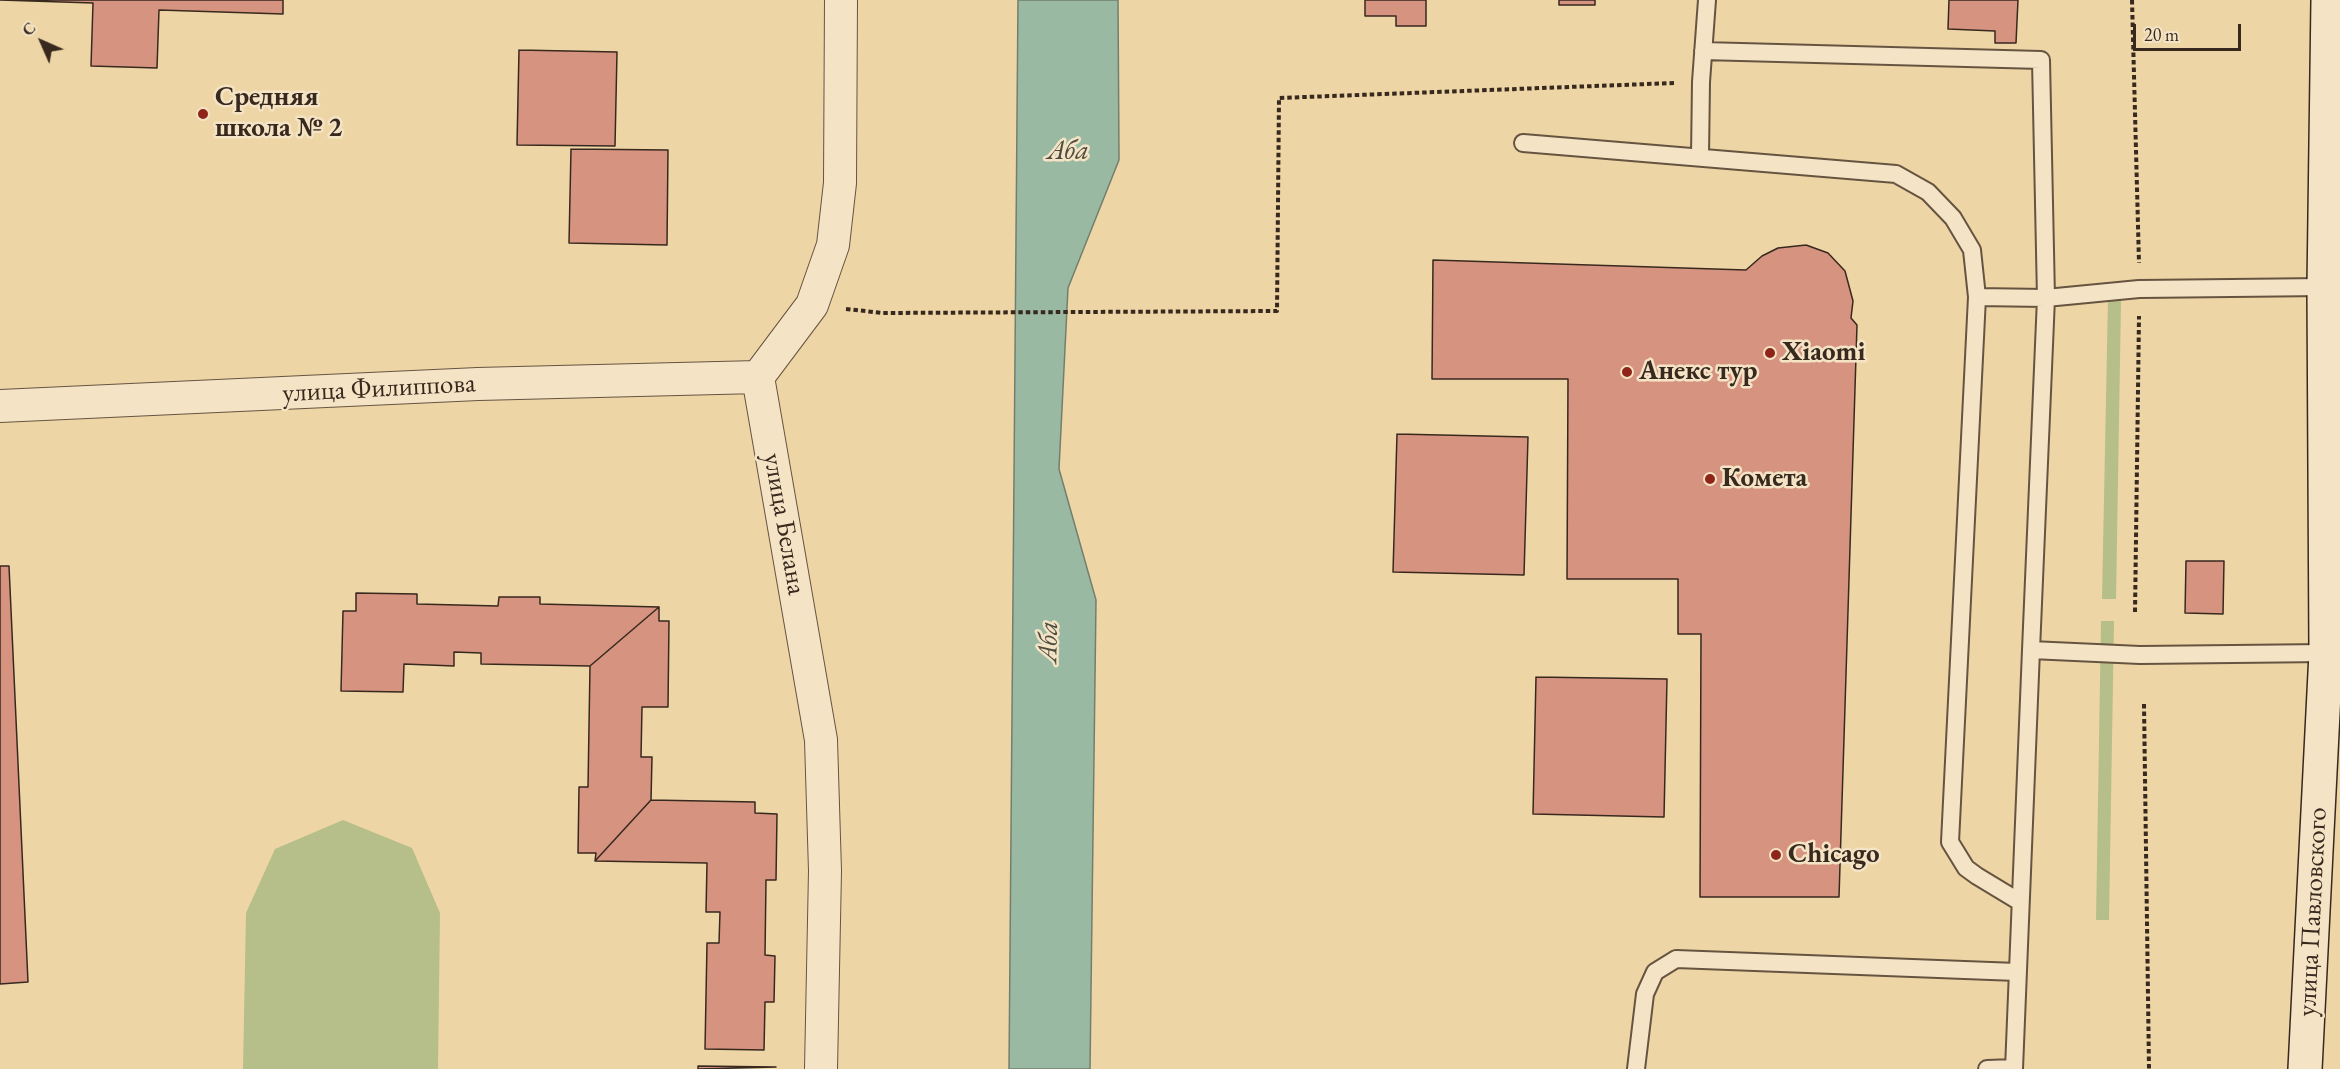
<!DOCTYPE html>
<meta charset="utf-8">
<style>
body{margin:0}
#map{position:relative;width:2340px;height:1069px;overflow:hidden;background:#eed5a6;font-family:"EB Garamond",serif}
canvas{display:block}
.north{position:absolute;left:12px;top:12px;width:60px;height:60px;-webkit-text-stroke:4px #f4e4c5;paint-order:stroke;rotate:315deg;font-size:16px;font-weight:700;line-height:24px;text-align:center;color:#38291f}
.north::after{content:'';display:block;margin:auto;width:21px;height:27px;background:#38291f;clip-path:polygon(50% 0,100% 100%,50% 72%,0 100%)}
.scale{position:absolute;left:2133px;top:24px;width:108px;height:27px;box-sizing:border-box;border:3px solid #38291f;border-top:0;padding-left:8px;font-size:18px;line-height:21px;white-space:nowrap;color:#38291f;-webkit-text-stroke:4px #f4e4c5;paint-order:stroke}
</style>
<div id="map">
<canvas width="2340" height="1069"></canvas>
<div class="north">С</div>
<div class="scale">20 m</div>
</div>
<script>
const c = document.querySelector('canvas').getContext('2d');
c.lineJoin = 'round';
function paint(path, color) { c.fillStyle = color; c.fill(path, 'evenodd'); }
const toPath = rows => new Path2D(rows.map(r => 'M' + r).join(''));
function stroke(path, color, width, dash) { c.strokeStyle = color; c.lineWidth = width; c.lineCap = dash ? 'butt' : 'round'; c.setLineDash(dash || []); c.stroke(path); }
function drawText(font, color, halo, rows, align = 'center') {
  c.font = font + ' "EB Garamond",serif'; c.lineWidth = 5; c.setLineDash([]); c.textBaseline = 'middle'; c.strokeStyle = halo; c.fillStyle = color; for (const [text, x, y, turn = 0] of rows) {
    c.save(); c.translate(x, y); c.rotate((+turn || 0) * Math.PI / 180); c.textAlign = isNaN(turn) ? turn : align; if (halo) c.strokeText(text, 0, 0); c.fillText(text, 0, 0); c.restore();
  }
}
paint(toPath([
 [2108,299,2121,300,2116,599,2102,599],
 [2101,621,2114,621,2109,920,2096,920],
 [343,820,412,848,440,913,438,1069,243,1069,246,913,275,849]
]), '#b6be89');
const water = toPath([
 [1018,0,1118,0,1119,160,1068,288,1059,469,1096,600,1090,1069,1009,1069,1018,0]
]);
paint(water, '#9ab9a3');
stroke(water, '#737f6e', 1.5);
const building = toPath([
 [0,0,283,0,283,14,159,10,157,68,91,66,93,3,0,0],
 [1365,0,1426,0,1426,26,1396,26,1396,16,1365,16,1365,0],
 [1559,0,1595,0,1595,5,1559,5,1559,0],
 [1949,0,2018,0,2016,43,1995,43,1995,31,1948,29,1949,0],
 [519,50,617,52,615,146,517,145,519,50],
 [571,149,668,150,667,245,569,243,571,149],
 [1806,245,1828,253,1845,271,1853,301,1851,318,1857,325,1839,897,1700,897,1701,634,1678,634,1678,579,1567,579,1568,379,1432,379,1433,260,1746,270,1762,256,1778,248,1806,245],
 [1397,434,1528,437,1524,575,1393,572,1397,434],
 [2186,561,2224,561,2223,614,2185,613,2186,561],
 [0,566,9,566,28,982,0,984,0,566],
 [356,593,417,594,417,604,498,606,499,597,540,597,540,604,659,607,590,666,481,664,481,653,454,652,454,666,404,664,403,692,341,691,343,611,356,611,356,593],
 [659,607,659,621,669,621,668,707,642,707,641,757,652,757,651,800,595,861,596,853,578,853,579,787,588,787,590,666,659,607],
 [1536,677,1667,679,1664,817,1533,814,1536,677],
 [651,800,755,802,755,813,777,814,776,880,766,880,765,955,775,956,774,1002,765,1002,764,1050,705,1049,707,943,719,943,720,912,706,912,707,863,595,861,651,800],
 [698,1066,776,1067,698,1069,698,1066]
]);
paint(building, '#d69380');
stroke(building, '#38291f', 1.5);
const lane = toPath([
 [1703,51,2041,60,2046,298,2031,650],
 [1523,143,1896,174,1928,192,1953,218,1972,250,1977,297,1950,842,1966,868,1977,876,2020,902],
 [1700,156,1701,82,1707,0],
 [1977,297,2046,298,2139,289,2324,287],
 [1636,1069,1645,994,1655,972,1676,959,2017,972],
 [1987,1069,2014,1068],
 [2014,1069,2031,650,2140,655,2326,653]
]);
const street = toPath([
 [0,406,478,384,758,377],
 [821,1069,825,871,821,740,758,377,812,305,833,245,840,183,841,0]
]);
const secondary = toPath([
 [2305,1069,2326,653,2324,287,2328,0]
]);
stroke(lane, '#665441', 20);
stroke(street, '#665441', 34);
stroke(secondary, '#38291f', 36);
stroke(toPath([
 [2132,0,2139,263],
 [846,309,883,313,1277,311,1279,98,1674,83],
 [2135,612,2139,316],
 [2144,704,2149,1069]
]), '#38291f', 4, [4.5, 3]);
stroke(lane, '#f4e4c5', 16);
stroke(street, '#f4e4c5', 32);
stroke(secondary, '#f4e4c5', 33);
for (const [x, y, r, color] of [
 [203,114,6,"#8f2418"],
 [1770,353,6,"#8f2418"],
 [1627,372,6,"#8f2418"],
 [1710,479,6,"#8f2418"],
 [1776,855,6,"#8f2418"]
]) { const dot = new Path2D(); dot.arc(x, y, r, 0, 2 * Math.PI); c.fillStyle = color; c.fill(dot); stroke(dot, '#f4e4c5', 2); }
drawText('bold 27px', '#38291f', '#f4e4c5', [
 ["Средняя",215,98],
 ["школа № 2",215,129],
 ["Xiaomi",1782,353],
 ["Анекс тур",1639,372],
 ["Комета",1722,479],
 ["Chicago",1788,855]
], 'left');
drawText('27px', '#38291f', '#f4e4c5', [
 ["улица Филиппова",379,389,-3],
 ["улица Белана",784,524,80],
 ["улица Павловского",2313,912,-87]
]);
drawText('italic 28px', '#504d40', '#f4e4c5', [
 ["Аба",1068,151],
 ["Аба",1049,642,-89]
]);
</script>
